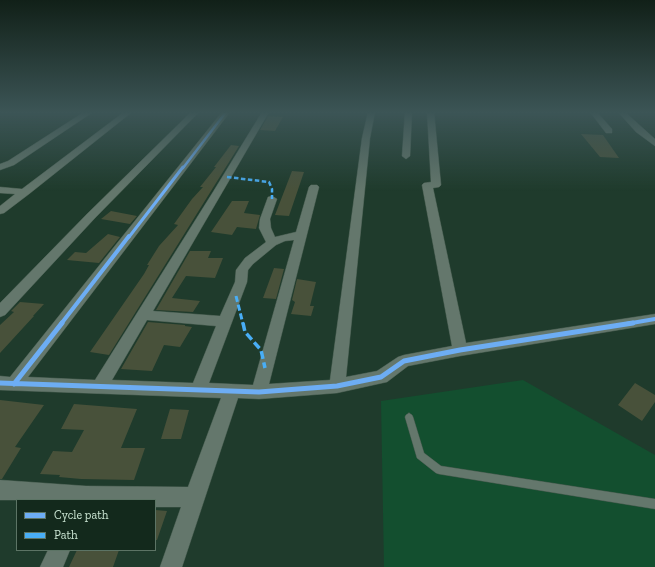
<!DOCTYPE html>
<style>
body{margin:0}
#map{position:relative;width:655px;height:567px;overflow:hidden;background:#1f3b2c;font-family:"Zilla Slab",serif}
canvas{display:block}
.legend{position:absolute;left:16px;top:499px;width:140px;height:52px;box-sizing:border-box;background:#13291c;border:1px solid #5c7465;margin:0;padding:5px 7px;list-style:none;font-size:12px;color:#cae4d2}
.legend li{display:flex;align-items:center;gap:8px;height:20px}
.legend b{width:20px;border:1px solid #5c7465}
</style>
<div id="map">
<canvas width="655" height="567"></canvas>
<ul class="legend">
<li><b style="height:5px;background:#6dadf4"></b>Cycle path</li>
<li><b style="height:5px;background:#49aef6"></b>Path</li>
</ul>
</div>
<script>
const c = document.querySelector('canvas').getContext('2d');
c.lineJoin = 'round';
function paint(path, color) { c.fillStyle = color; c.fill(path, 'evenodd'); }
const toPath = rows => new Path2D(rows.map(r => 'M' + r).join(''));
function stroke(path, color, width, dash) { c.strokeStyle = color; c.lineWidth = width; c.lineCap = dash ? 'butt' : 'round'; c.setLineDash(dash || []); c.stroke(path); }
paint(toPath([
 [523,380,655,455,655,567,384,567,381,401]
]), '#134f2f');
paint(toPath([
 [268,116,283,117,275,131,260,130],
 [581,134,603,135,619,158,600,157],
 [231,145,239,146,109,355,90,352,144,274,149,265,147,265,159,246,178,225,174,224,192,199,203,187,200,187,216,167,214,167],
 [292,171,304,172,289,216,275,215],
 [232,201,249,201,244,213,260,215,256,229,237,227,232,235,211,232],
 [111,211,137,216,130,224,101,219],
 [108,234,120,237,99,263,67,260,75,252,86,253],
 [190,251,211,251,208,258,223,258,215,278,186,276,172,298,200,301,193,312,156,310],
 [274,268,284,269,276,299,263,298],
 [297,279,316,282,310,306,314,306,311,316,291,314,295,302,292,300],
 [20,302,44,304,33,316,34,316,0,353,0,325,14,312,11,311],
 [148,322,185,325,185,326,192,327,180,347,164,345,152,371,121,369],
 [635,383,655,395,655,402,642,421,618,405],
 [0,400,44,405,15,447,21,448,2,479,0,479],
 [74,404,137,409,121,448,145,448,134,480,81,479,59,477,60,475,40,474,53,451,72,452,84,430,61,429],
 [170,409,189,410,181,439,161,439],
 [155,510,167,511,157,540,155,540],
 [77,550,119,550,113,567,69,567]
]), '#48513a');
const lane = toPath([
 [409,413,412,415,413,417,424,453,441,466,655,499,655,509,439,474,436,473,417,458,405,417,406,415,409,413]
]);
const street = toPath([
 [84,112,93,112,14,165,0,170,0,164,8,161,84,112],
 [124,112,132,112,29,194,4,213,0,214,0,206,15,194,0,193,0,187,22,189,124,112],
 [191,112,199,112,95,218,5,315,0,317,0,303,87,214,191,112],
 [222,112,230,112,28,377,95,380,213,192,262,112,269,112,153,311,220,316,235,282,236,270,245,258,266,242,259,228,260,219,268,197,272,196,277,199,270,219,271,228,275,237,296,232,309,187,311,185,317,185,319,187,269,384,330,380,362,138,368,112,375,112,370,138,346,377,377,371,398,357,404,355,452,346,422,185,424,183,431,182,427,112,434,112,441,185,439,187,433,188,466,343,655,314,655,324,460,356,408,366,387,382,337,393,259,399,238,398,182,567,160,567,181,507,155,507,155,500,0,500,0,480,86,486,188,487,221,398,0,390,0,376,10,377,222,112],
 [294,240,253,385,209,383,247,282,248,270,253,264,276,245,285,241,294,240],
 [147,320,216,326,193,383,112,380,147,320],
 [405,112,412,112,410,156,406,159,402,156,405,112],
 [590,112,597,112,612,129,612,133,606,133,590,112],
 [618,112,625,112,655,139,655,146,636,132,618,112],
 [48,550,70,550,63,567,40,567,48,550]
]);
stroke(lane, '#42584b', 1);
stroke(street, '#42584b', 1);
paint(lane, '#64776c');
paint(street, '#64776c');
stroke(toPath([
 [227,177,269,182,272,189,272,199]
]), '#49aef6', 2.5, [4.5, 2.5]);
stroke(toPath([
 [236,296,243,324]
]), '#49aef6', 3, [6, 3]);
stroke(toPath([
 [243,323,245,332,261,350,265,368]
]), '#49aef6', 3.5, [8, 3.5]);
stroke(toPath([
 [183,168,226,112]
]), '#6dadf4', 2.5);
stroke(toPath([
 [129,237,183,167]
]), '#6dadf4', 3);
stroke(toPath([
 [61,324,129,236],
 [626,324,655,319]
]), '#6dadf4', 4);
stroke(toPath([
 [0,383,259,392,337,386,381,377,404,361,460,350,633,323],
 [14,384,62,323]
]), '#6dadf4', 5);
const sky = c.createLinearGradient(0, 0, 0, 191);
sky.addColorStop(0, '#112018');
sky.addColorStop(0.59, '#3c5556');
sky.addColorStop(1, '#3c555600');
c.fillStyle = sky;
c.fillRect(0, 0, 655, 191);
</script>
